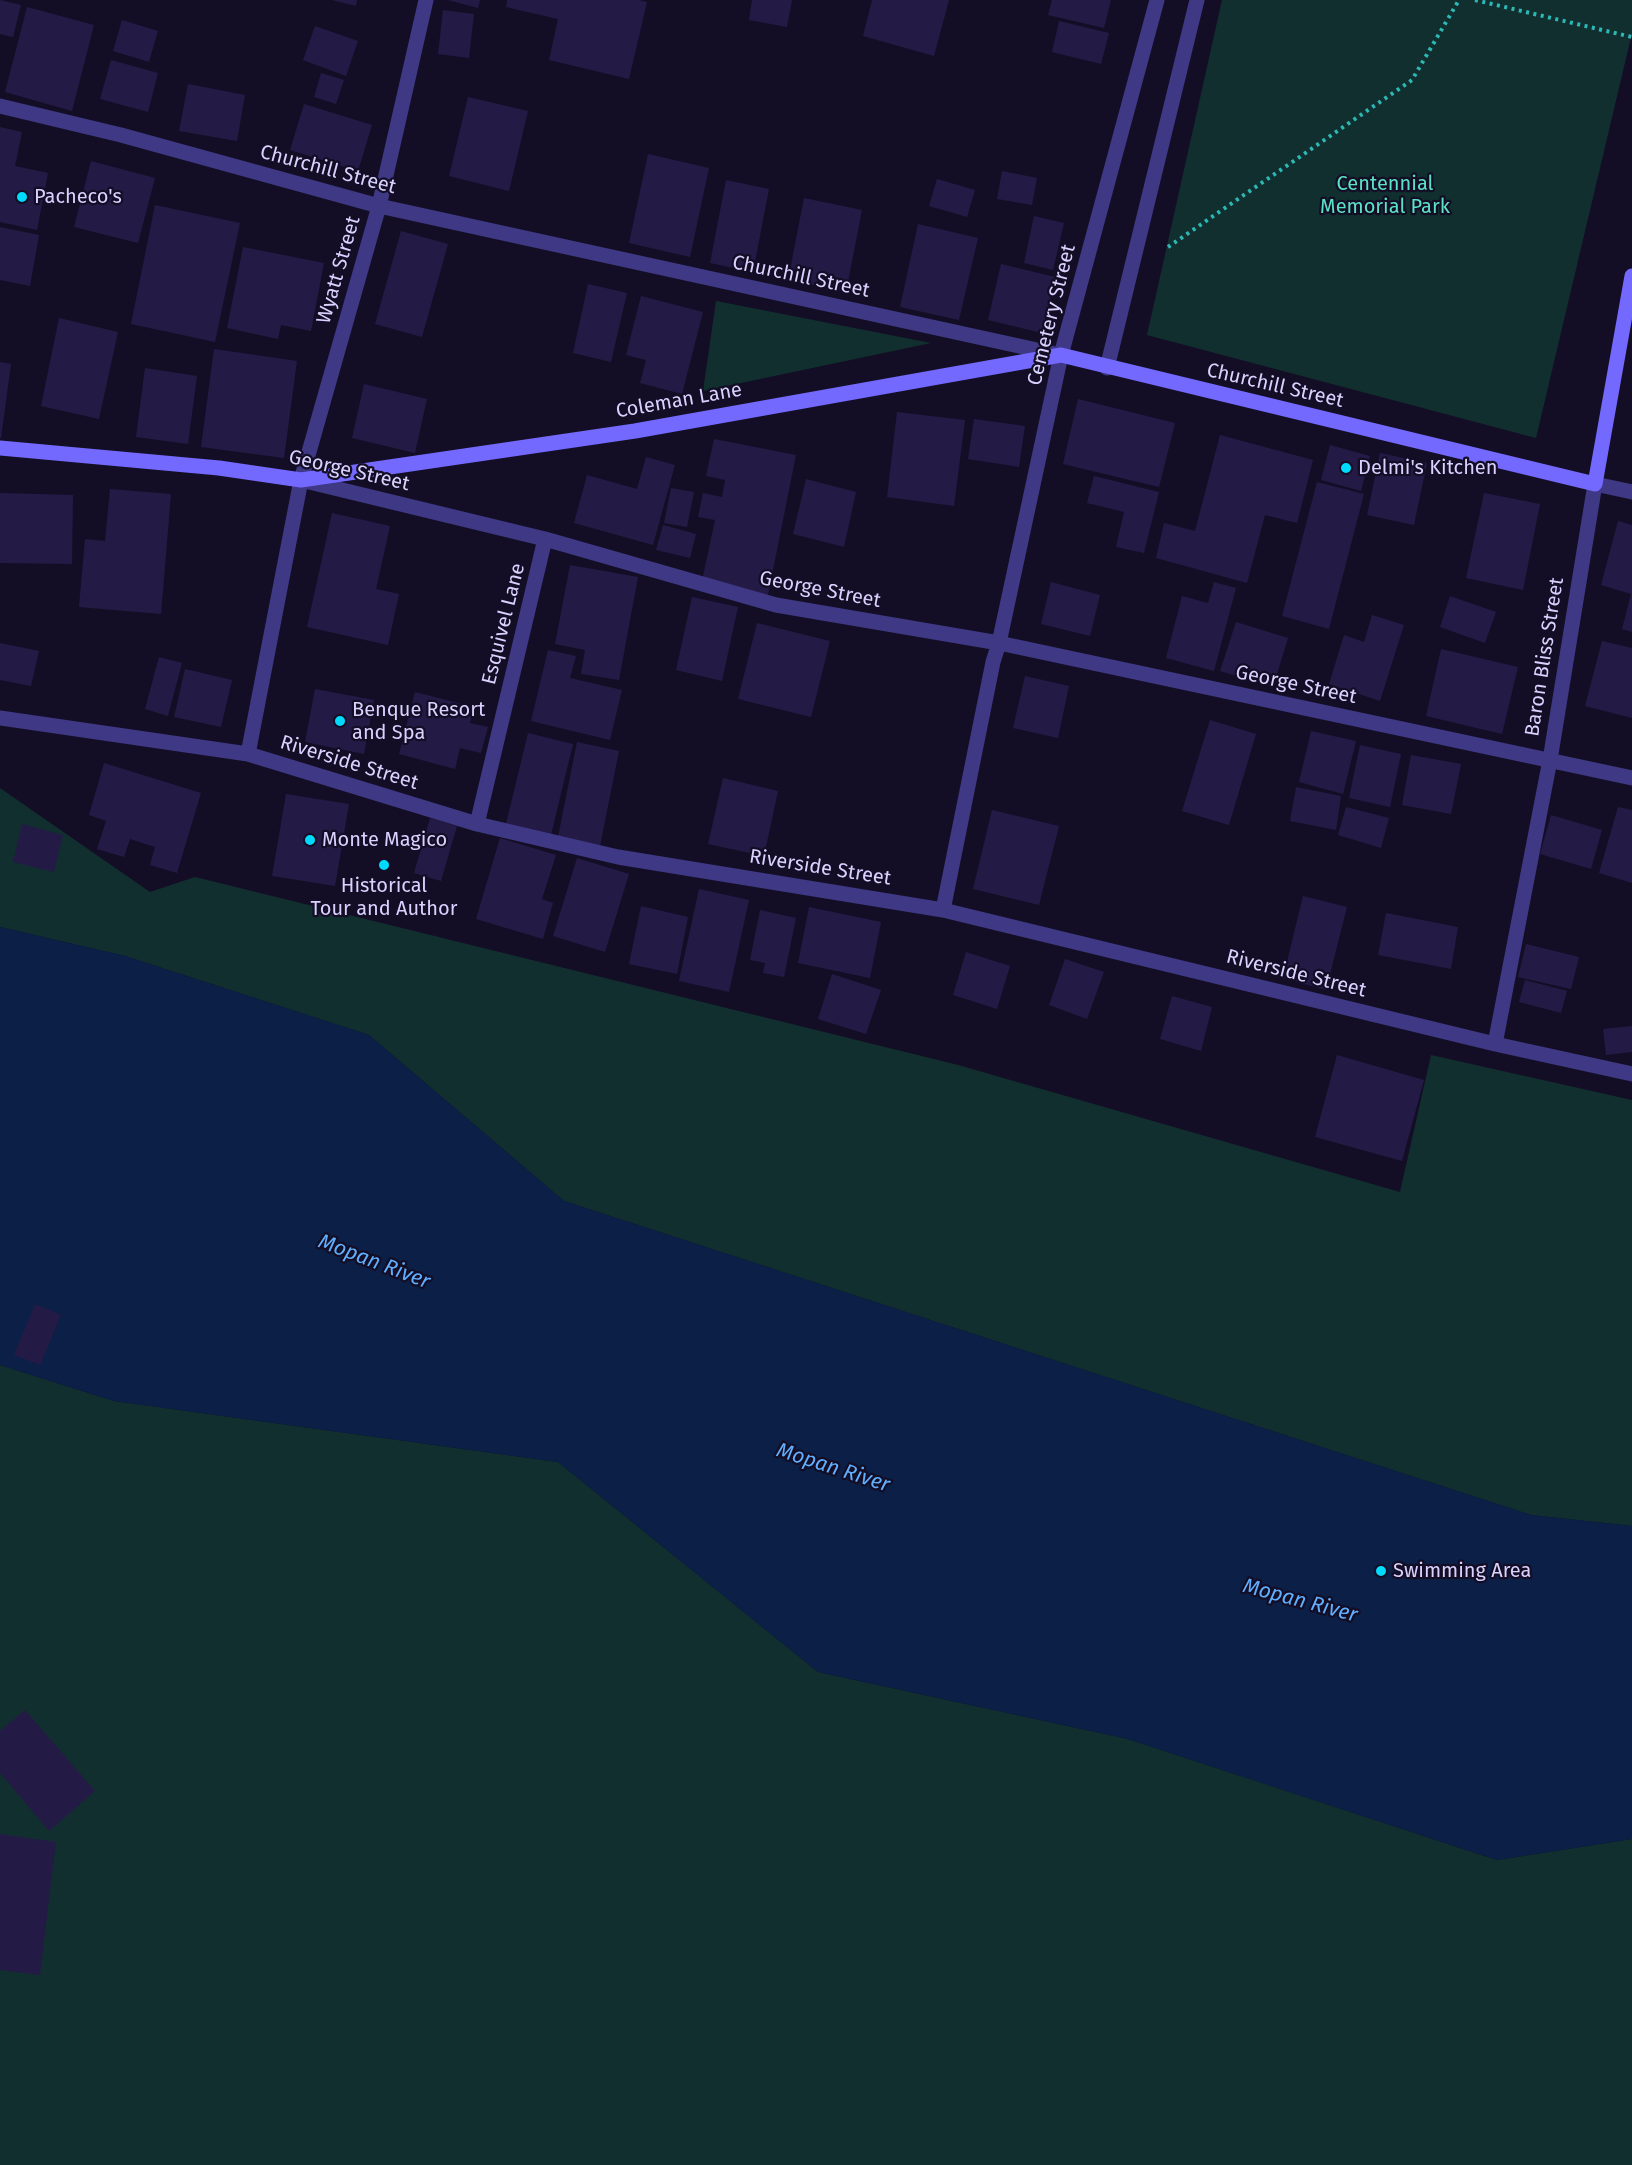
<!DOCTYPE html>
<style>
body{margin:0}
canvas{display:block;background:#130e25}
</style>
<canvas width="1632" height="2165"></canvas>
<script>
const c = document.querySelector('canvas').getContext('2d');
c.lineJoin = 'round';
function paint(path, color) { c.fillStyle = color; c.fill(path, 'evenodd'); }
const toPath = rows => new Path2D(rows.map(r => 'M' + r).join(''));
function stroke(path, color, width, dash) { c.strokeStyle = color; c.lineWidth = width; c.lineCap = dash ? 'butt' : 'round'; c.setLineDash(dash || []); c.stroke(path); }
function drawText(font, color, halo, rows, align = 'center') {
  c.font = font + ' "Fira Sans",sans-serif'; c.lineWidth = 4.5; c.setLineDash([]); c.textBaseline = 'middle'; c.strokeStyle = halo; c.fillStyle = color; for (const [text, x, y, turn = 0] of rows) {
    c.save(); c.translate(x, y); c.rotate((+turn || 0) * Math.PI / 180); c.textAlign = isNaN(turn) ? turn : align; if (halo) c.strokeText(text, 0, 0); c.fillText(text, 0, 0); c.restore();
  }
}
paint(toPath([
 [1222,0,1632,0,1632,33,1536,438,1147,335],
 [716,301,931,343,703,391],
 [0,788,150,892,195,877,958,1065,1400,1192,1431,1055,1632,1100,1632,1526,1531,1515,564,1201,369,1035,125,956,0,927],
 [0,1365,114,1401,558,1462,818,1672,1128,1739,1497,1860,1632,1839,1632,2165,0,2165]
]), '#112f2f');
paint(toPath([
 [0,927,125,956,369,1035,564,1201,1531,1515,1632,1526,1632,1839,1497,1860,1128,1739,818,1672,558,1462,114,1401,0,1365]
]), '#0b1f47');
paint(toPath([
 [0,0,21,5,13,37,0,34],
 [332,0,357,0,356,6],
 [448,0,480,0,478,8],
 [507,0,639,0,647,2,629,79,549,60,558,19,506,7],
 [752,0,792,0,787,27,749,20],
 [872,0,949,0,934,56,863,36],
 [1052,0,1111,0,1104,28,1048,15],
 [27,7,94,25,72,111,5,92],
 [443,10,474,14,469,58,438,54],
 [122,20,158,31,149,62,113,51],
 [1059,21,1109,33,1101,64,1052,52],
 [315,26,358,41,346,76,303,60],
 [111,60,158,73,148,112,100,99],
 [321,73,344,80,336,104,314,97],
 [188,84,245,95,237,141,179,131],
 [468,97,528,111,509,191,449,176],
 [304,104,372,125,358,171,290,150],
 [0,127,22,132,15,166,48,173,37,230,0,222],
 [648,154,709,168,690,257,629,243],
 [91,161,155,178,138,243,74,227],
 [1002,171,1037,178,1032,205,997,199],
 [937,179,975,190,967,217,929,206],
 [726,180,769,189,753,272,710,263],
 [804,198,862,210,846,292,788,280],
 [155,205,240,223,215,342,131,324],
 [1034,216,1064,223,1053,270,1024,263],
 [918,224,978,238,959,320,900,307],
 [0,227,39,235,30,286,0,280],
 [401,231,448,244,422,337,375,324],
 [243,247,324,263,311,331,281,325,278,339,227,328],
 [1001,264,1055,277,1042,333,988,320],
 [588,284,627,293,611,362,573,353],
 [641,296,703,312,682,394,640,383,646,360,626,355],
 [59,318,118,332,99,419,41,406],
 [214,349,297,361,284,458,201,447],
 [0,362,11,364,1,438,0,438],
 [145,368,197,376,188,444,136,437],
 [364,384,427,399,415,453,352,438],
 [1078,399,1175,423,1159,487,1063,464],
 [897,412,965,420,954,506,887,497],
 [974,419,1025,426,1019,467,968,459],
 [1220,435,1313,460,1297,523,1265,515,1247,583,1156,558,1164,523,1195,531],
 [714,439,796,455,768,595,702,581,715,520,698,517,703,493,722,497,725,480,706,476],
 [1330,445,1370,456,1361,491,1321,480],
 [1380,453,1427,463,1414,525,1367,515],
 [646,457,675,465,653,545,574,523,587,475,637,489],
 [1094,476,1159,492,1144,553,1116,547,1124,512,1087,503],
 [806,479,856,492,844,547,793,534],
 [1317,482,1364,494,1329,629,1282,616],
 [671,488,694,492,687,527,664,523],
 [110,489,171,494,161,614,79,607,85,539,105,541],
 [0,493,73,495,72,564,0,563],
 [1484,493,1540,504,1523,590,1466,578],
 [332,513,390,526,376,589,399,594,388,645,307,627],
 [1618,521,1632,525,1632,632,1622,629,1631,594,1601,585],
 [663,525,696,534,690,558,656,550],
 [570,565,638,577,619,680,581,674,585,650,555,644],
 [1051,582,1100,595,1090,636,1041,624],
 [1214,582,1236,588,1214,671,1166,658,1182,596,1208,603],
 [1450,596,1496,612,1485,643,1440,627],
 [692,597,738,607,722,681,676,670],
 [1372,615,1404,625,1380,701,1329,684,1344,635,1364,642],
 [1236,622,1288,638,1273,687,1220,671],
 [757,623,830,641,811,717,738,699],
 [1602,641,1632,648,1632,718,1585,706],
 [0,643,39,651,31,686,0,680],
 [1441,649,1518,667,1502,734,1426,716],
 [548,650,576,656,570,678,622,690,610,740,531,721],
 [159,657,182,663,168,716,145,709],
 [185,669,232,680,221,727,174,717],
 [1025,676,1069,686,1058,738,1013,728],
 [315,689,374,700,364,754,305,742],
 [415,692,474,707,470,723,488,727,481,753,460,748,455,769,399,754],
 [1210,720,1256,734,1229,825,1182,811],
 [1311,731,1356,741,1343,794,1299,782],
 [528,733,573,744,550,839,505,828],
 [577,742,619,751,600,846,558,837],
 [1360,745,1401,754,1390,807,1349,798],
 [1411,755,1461,764,1451,814,1402,805],
 [104,763,201,793,177,873,150,865,155,847,130,839,124,857,97,849,106,821,89,815],
 [723,778,778,791,764,856,708,844],
 [1296,787,1341,796,1336,830,1290,821],
 [286,794,349,804,335,886,272,876],
 [1346,807,1389,818,1381,848,1338,835],
 [1618,807,1632,810,1632,883,1599,873],
 [992,810,1059,826,1039,905,973,889],
 [1551,815,1602,830,1591,869,1540,854],
 [430,818,457,826,441,881,414,873],
 [22,824,63,835,54,872,13,862],
 [500,838,556,855,542,899,553,903,543,939,476,919],
 [577,858,629,874,605,952,553,936],
 [699,889,749,900,729,992,679,981],
 [1303,896,1347,907,1326,990,1283,978],
 [641,906,688,917,677,974,629,964],
 [809,907,881,922,870,978,798,963],
 [760,910,796,918,784,977,763,973,765,963,750,960],
 [1386,913,1458,927,1451,969,1378,955],
 [1526,944,1579,957,1571,989,1518,977],
 [966,952,1010,966,997,1009,953,995],
 [1065,959,1104,972,1087,1019,1049,1005],
 [832,974,881,990,866,1034,818,1019],
 [1525,980,1567,991,1561,1013,1519,1002],
 [1172,996,1212,1007,1201,1051,1160,1039],
 [1632,1026,1632,1052,1606,1055,1603,1029],
 [1337,1055,1424,1080,1402,1161,1315,1137],
 [35,1304,61,1315,40,1365,14,1355],
 [25,1710,95,1791,49,1831,0,1773,0,1731],
 [0,1834,56,1842,40,1975,0,1970]
]), '#241a46');
stroke(toPath([
 [1475,0,1632,37],
 [1168,247,1412,80,1459,0]
]), '#2cb9b6', 4, [3, 4.5]);
stroke(toPath([
 [0,106,121,135,379,206,1060,355],
 [1107,368,1197,0],
 [301,480,545,539,776,605,999,643,1632,778],
 [0,718,248,754,477,824,618,857,943,910,1495,1044,1632,1074],
 [248,754,301,480,379,206,426,0],
 [477,824,545,539],
 [943,910,993,662,999,643,1061,355,1157,0],
 [1495,1044,1550,760,1595,484,1632,492]
]), '#3e3885', 15);
stroke(toPath([
 [0,448,219,468,301,480,635,431,1061,355,1595,484,1632,276]
]), '#7369ff', 15);
for (const [x, y, r, color] of [
 [22,197,6,"#00dafd"],
 [1346,468,6,"#00dafd"],
 [340,721,6,"#00dafd"],
 [310,840,6,"#00dafd"],
 [384,865,6,"#00dafd"],
 [1381,1571,6,"#00dafd"]
]) { const dot = new Path2D(); dot.arc(x, y, r, 0, 2 * Math.PI); c.fillStyle = color; c.fill(dot); stroke(dot, '#130e25', 2); }
drawText('20px', '#d9d2ff', '#130e25', [
 ["Churchill Street",328,170,15],
 ["Wyatt Street",339,270,-74],
 ["Churchill Street",801,277,12],
 ["Cemetery Street",1052,315,-76],
 ["Churchill Street",1275,386,13],
 ["Coleman Lane",679,401,-10],
 ["George Street",349,471,13],
 ["George Street",820,590,11],
 ["Esquivel Lane",504,624,-76],
 ["Baron Bliss Street",1545,657,-81],
 ["George Street",1296,685,12],
 ["Riverside Street",349,763,17],
 ["Riverside Street",820,868,9],
 ["Riverside Street",1296,974,14]
]);
drawText('20px', '#5be2c6', '#130e25', [
 ["Centennial",1385,184],
 ["Memorial Park",1385,207]
]);
drawText('20px', '#d9d2ff', '#130e25', [
 ["Pacheco's",34,197],
 ["Delmi's Kitchen",1358,468],
 ["Benque Resort",352,710],
 ["and Spa",352,733],
 ["Monte Magico",322,840],
 ["Historical",384,886,"center"],
 ["Tour and Author",384,909,"center"],
 ["Swimming Area",1393,1571]
], 'left');
drawText('italic 21px', '#60afff', '#130e25', [
 ["Mopan River",374,1262,21],
 ["Mopan River",833,1468,18],
 ["Mopan River",1300,1601,15]
]);
</script>
